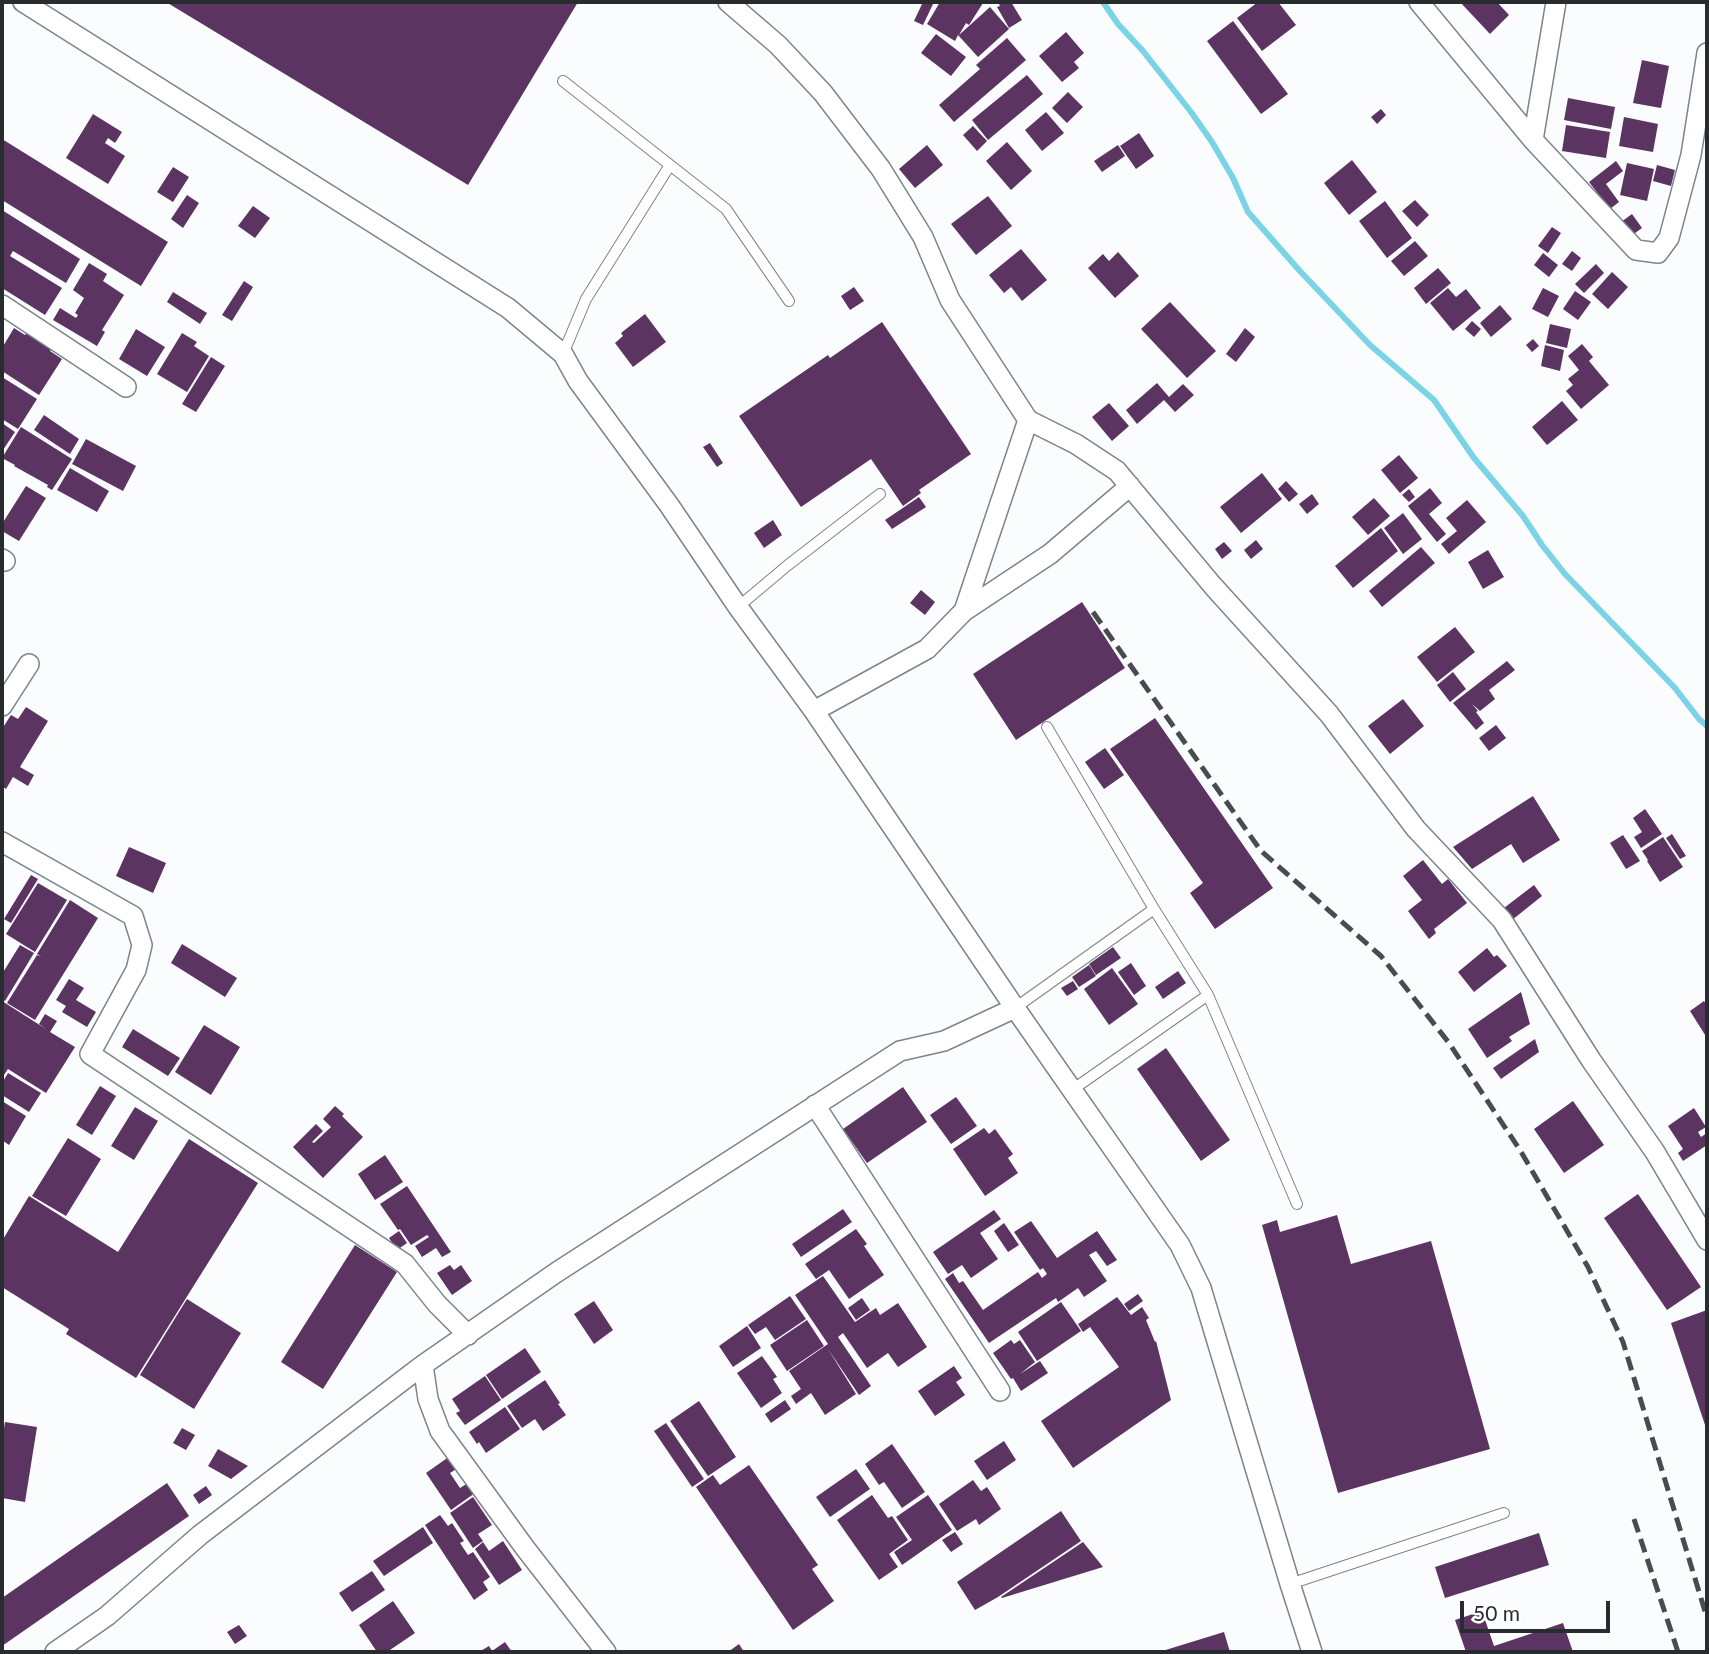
<!DOCTYPE html>
<style>
body{margin:0}
#map{position:relative;width:1709px;height:1654px;overflow:hidden;background:#fafcfe;font-family:Lato,sans-serif}
canvas{display:block}
.frame{position:absolute;inset:0;border:4px solid #282c2f;pointer-events:none}
.scale{position:absolute;left:1460px;top:1601px;width:150px;height:32px;box-sizing:border-box;border:4px solid #282c2f;border-top:0;padding-left:9px;font-size:21px;line-height:24px;white-space:nowrap;color:#282c2f;-webkit-text-stroke:5px #fff;paint-order:stroke}
</style>
<div id="map">
<canvas width="1709" height="1654"></canvas>
<div class="frame"></div>
<div class="scale">50 m</div>
</div>
<script>
const c = document.querySelector('canvas').getContext('2d');
c.lineJoin = 'round';
const toPath = rows => new Path2D(rows.map(r => 'M' + r).join(''));
function stroke(path, color, width, dash) { c.strokeStyle = color; c.lineWidth = width; c.lineCap = dash ? 'butt' : 'round'; c.setLineDash(dash || []); c.stroke(path); }
function paint(path, color) { c.fillStyle = color; c.fill(path, 'evenodd'); }
stroke(toPath([
 [1103,2,1118,24,1143,51,1191,112,1212,142,1233,178,1248,212,1299,270,1370,345,1434,400,1474,458,1523,516,1542,545,1565,574,1675,688,1699,719,1707,726]
]), '#7bd4e5', 6);
paint(toPath([
 [166,2,578,2,468,185],
 [923,2,934,2,923,25,914,21],
 [940,2,983,3,969,25,966,23,959,35,990,7,1009,29,978,57,958,35,955,41,927,24],
 [998,2,1011,2,1022,20,1009,28,997,7,1000,6],
 [1258,2,1278,2,1296,25,1262,51,1237,18],
 [1460,2,1497,2,1509,15,1490,34],
 [1233,21,1288,94,1261,114,1207,41],
 [1066,32,1084,53,1074,62,1079,68,1062,82,1039,56],
 [936,34,966,57,951,76,921,53],
 [1007,38,1026,60,954,122,939,105,980,69,976,65],
 [1642,60,1669,66,1661,108,1633,103],
 [1027,75,1043,94,988,140,972,120],
 [1068,92,1083,107,1067,123,1052,108],
 [1568,98,1615,107,1611,129,1564,120],
 [1381,109,1386,115,1377,124,1371,117],
 [1046,112,1064,133,1042,151,1025,130],
 [93,114,122,132,115,143,108,138,105,143,125,156,108,184,66,158],
 [1624,117,1658,124,1653,152,1619,146],
 [1566,125,1610,132,1606,158,1562,151],
 [973,126,987,141,977,151,963,135],
 [1139,133,1154,156,1136,169,1120,146],
 [2,139,168,242,141,286,2,200],
 [1007,142,1032,171,1011,190,986,161],
 [927,145,943,165,915,188,899,169],
 [1118,145,1125,156,1102,172,1094,161],
 [1352,160,1377,192,1349,215,1324,183],
 [1616,161,1623,171,1606,184,1619,202,1610,209,1589,182],
 [1627,163,1654,169,1647,201,1620,195],
 [1657,165,1675,170,1671,186,1653,181],
 [173,167,189,177,173,202,157,192],
 [187,195,199,203,183,228,171,219],
 [988,196,1012,226,976,255,951,224],
 [1415,200,1429,215,1417,227,1402,211],
 [1385,201,1412,238,1387,258,1359,221],
 [253,206,270,218,255,238,238,226],
 [2,210,80,259,66,283,13,251,10,256,62,288,45,315,2,288],
 [1632,214,1642,228,1631,236,1621,222],
 [1552,227,1561,233,1548,253,1538,246],
 [1415,241,1428,256,1404,276,1391,261],
 [1021,249,1047,280,1022,301,1011,287,1004,293,989,275],
 [1572,251,1581,258,1572,271,1562,264],
 [1118,252,1139,276,1115,298,1088,268,1103,254,1109,261],
 [1543,253,1558,265,1549,277,1534,265],
 [89,263,107,274,103,281,124,295,102,330,105,332,97,346,53,320,60,308,76,318,78,315,75,313,84,298,73,290],
 [1596,264,1604,273,1584,293,1575,284],
 [1438,268,1451,283,1426,304,1414,288],
 [1612,272,1628,287,1608,309,1592,294],
 [244,281,253,287,232,321,222,315],
 [854,287,864,301,850,310,841,296],
 [1448,288,1456,297,1466,289,1481,308,1453,331,1430,303],
 [1543,288,1559,296,1548,317,1532,309],
 [1575,291,1591,302,1578,320,1563,309],
 [173,292,207,313,200,324,167,302],
 [1170,302,1216,351,1187,378,1141,329],
 [1500,305,1512,319,1491,337,1480,323],
 [645,314,666,342,633,367,615,343,623,336,621,333],
 [1472,321,1481,329,1474,337,1465,329],
 [882,322,971,454,919,490,921,493,903,506,871,459,801,507,739,416,828,355,830,358],
 [1550,324,1571,329,1567,348,1546,343],
 [14,328,25,335,30,329,54,345,50,351,62,359,39,395,2,371,2,348],
 [1245,328,1255,337,1236,362,1226,354],
 [136,329,165,347,147,376,119,359],
 [182,333,197,342,194,346,209,356,187,392,157,374],
 [1533,339,1539,346,1532,352,1526,345],
 [1582,344,1593,357,1589,361,1609,385,1581,409,1566,391,1573,385,1568,379,1579,370,1568,356],
 [1545,345,1564,350,1560,371,1541,366],
 [211,357,225,366,196,412,182,404],
 [2,377,37,399,18,429,2,419],
 [1157,383,1169,397,1183,384,1194,395,1175,412,1164,400,1137,424,1126,410],
 [1562,401,1578,420,1547,445,1532,427],
 [1109,403,1129,426,1112,441,1092,417],
 [44,415,79,439,70,454,34,430],
 [2,423,15,432,3,450,2,449],
 [21,427,72,459,52,490,47,487,48,485,14,466,15,465,2,458],
 [86,439,136,466,123,491,72,464],
 [710,443,723,463,717,467,703,447],
 [1399,455,1418,478,1400,493,1381,470],
 [70,468,109,491,97,512,57,490],
 [1262,473,1282,499,1241,533,1220,507],
 [1286,481,1298,494,1289,502,1278,489],
 [26,486,46,498,19,541,2,531,2,524],
 [1430,488,1442,503,1429,514,1446,534,1437,542,1408,506],
 [1409,489,1415,497,1409,502,1402,495],
 [1312,494,1319,504,1307,514,1299,504],
 [919,497,926,507,892,529,885,520],
 [1374,498,1390,516,1368,535,1352,517],
 [1467,500,1486,522,1449,554,1441,544,1457,531,1446,518],
 [1403,513,1422,539,1403,554,1384,528],
 [773,520,782,535,764,548,754,533],
 [1381,528,1398,551,1353,588,1335,566],
 [1256,540,1263,549,1251,559,1244,550],
 [1224,542,1232,551,1222,559,1215,549],
 [1421,547,1435,563,1382,607,1369,591],
 [1488,550,1504,577,1483,589,1468,562],
 [921,590,935,602,925,615,910,603],
 [1082,602,1125,668,1016,740,973,674],
 [1455,627,1475,652,1437,682,1417,657],
 [1507,661,1515,670,1489,690,1495,699,1480,711,1472,704,1478,711,1476,712,1484,723,1476,730,1453,703],
 [1453,672,1466,689,1450,702,1437,685],
 [1403,699,1424,726,1390,754,1368,726],
 [26,707,48,721,20,767,34,775,28,786,13,777,6,789,2,786,2,729,11,715,18,719],
 [1155,718,1273,888,1215,929,1190,893,1203,883,1110,749],
 [1496,725,1506,738,1489,751,1479,738],
 [1105,748,1124,775,1104,789,1085,762],
 [1533,796,1560,840,1523,863,1511,844,1472,869,1453,847],
 [1645,809,1662,834,1641,848,1634,837,1642,832,1633,818],
 [1672,834,1686,856,1680,859,1666,838],
 [1623,835,1640,861,1626,869,1610,843],
 [1663,837,1683,867,1660,882,1647,861,1648,860,1642,851],
 [129,847,166,863,153,893,116,876],
 [1423,860,1442,884,1448,879,1467,903,1434,929,1436,933,1429,939,1408,911,1422,900,1403,876],
 [31,875,38,879,11,923,4,919],
 [38,883,67,900,35,952,6,934],
 [1534,885,1542,896,1512,920,1504,908],
 [70,900,98,918,35,1020,7,1003,37,955,41,956,37,954],
 [182,944,237,978,225,997,171,963],
 [20,945,34,953,5,1001,2,999,2,974],
 [1113,947,1121,958,1096,975,1089,964],
 [1487,948,1494,957,1497,955,1507,966,1474,992,1458,972],
 [1131,963,1146,986,1134,995,1118,972],
 [1089,965,1096,976,1079,987,1072,977],
 [1112,968,1138,1004,1109,1025,1084,989],
 [1178,971,1186,983,1163,999,1155,987],
 [69,979,84,988,76,1000,96,1012,87,1027,62,1012,66,1006,56,1000],
 [1073,981,1078,989,1067,996,1061,988],
 [1521,992,1530,1024,1509,1037,1512,1041,1487,1058,1468,1029],
 [2,1001,46,1029,39,1024,45,1014,57,1021,50,1032,75,1047,46,1093,8,1069,2,1078],
 [1704,1001,1707,1006,1707,1038,1690,1011],
 [204,1025,240,1047,211,1095,175,1072],
 [133,1029,180,1058,168,1076,122,1047],
 [1535,1039,1539,1052,1501,1079,1493,1068],
 [1166,1048,1230,1140,1201,1161,1137,1069],
 [8,1073,41,1093,29,1112,2,1095,2,1083],
 [100,1086,116,1096,92,1135,76,1125],
 [903,1087,927,1122,867,1163,843,1129],
 [956,1097,977,1126,951,1144,930,1115],
 [2,1101,26,1116,9,1145,2,1140],
 [1573,1101,1604,1145,1564,1173,1534,1129],
 [335,1106,344,1114,342,1116,363,1137,323,1178,293,1147,316,1124,323,1131,312,1142,314,1143,331,1127,323,1119],
 [135,1107,158,1121,134,1160,111,1146],
 [1694,1108,1706,1127,1698,1132,1701,1137,1707,1133,1707,1145,1683,1161,1678,1153,1683,1149,1668,1126],
 [984,1128,989,1134,995,1129,1013,1154,1008,1158,1018,1173,985,1196,953,1149],
 [68,1138,101,1159,66,1216,32,1196],
 [189,1139,258,1183,136,1378,66,1334,69,1329,2,1287,2,1241,29,1196,118,1252],
 [385,1155,403,1182,375,1200,358,1174],
 [407,1186,451,1252,442,1257,436,1248,422,1257,415,1246,429,1237,427,1235,411,1245,400,1229,398,1230,380,1204],
 [1638,1194,1701,1287,1667,1310,1604,1218],
 [843,1209,852,1222,801,1257,792,1244],
 [994,1210,1001,1219,980,1233,998,1259,971,1278,962,1265,948,1274,933,1252],
 [1337,1215,1351,1264,1431,1241,1490,1449,1338,1493,1262,1225,1277,1220,1280,1232],
 [1031,1221,1057,1258,1097,1231,1117,1260,1107,1266,1096,1251,1089,1255,1107,1281,1084,1297,1078,1288,1058,1302,1056,1298,989,1343,945,1279,953,1273,959,1283,963,1281,983,1310,1038,1272,1042,1278,1047,1274,1043,1268,1040,1270,1014,1232],
 [1004,1223,1019,1245,1008,1252,994,1231],
 [856,1229,867,1244,864,1246,884,1275,849,1299,829,1270,816,1279,805,1264],
 [399,1231,407,1243,397,1250,389,1238],
 [355,1245,397,1272,323,1389,281,1362],
 [450,1265,454,1270,461,1265,472,1281,452,1295,437,1273],
 [823,1276,855,1322,876,1308,880,1315,898,1303,927,1347,898,1367,888,1353,867,1368,843,1333,838,1337,871,1386,859,1395,828,1349,856,1394,825,1415,811,1393,796,1404,791,1396,801,1389,789,1371,828,1344,795,1295],
 [1138,1294,1143,1301,1129,1311,1124,1304],
 [790,1296,806,1319,775,1340,766,1327,755,1334,748,1325],
 [1117,1297,1131,1315,1142,1307,1149,1318,1146,1320,1155,1342,1156,1341,1171,1400,1073,1468,1041,1421,1119,1367,1090,1327,1083,1332,1078,1324],
 [862,1298,870,1310,856,1320,848,1308],
 [187,1299,241,1333,194,1409,140,1375],
 [594,1301,613,1330,594,1344,574,1314],
 [1061,1302,1081,1331,1037,1361,1018,1332],
 [1707,1310,1707,1431,1671,1323],
 [807,1320,824,1346,787,1371,770,1345],
 [747,1326,761,1348,733,1367,719,1346],
 [1011,1340,1014,1344,1020,1340,1035,1362,1020,1374,1040,1361,1048,1373,1021,1391,1013,1378,1011,1379,993,1353],
 [525,1348,541,1372,502,1399,486,1375],
 [762,1356,777,1377,773,1379,782,1393,761,1408,737,1373],
 [954,1366,962,1378,956,1382,965,1395,935,1416,918,1391],
 [485,1376,501,1400,465,1425,456,1413,460,1411,452,1399],
 [545,1380,560,1403,558,1404,566,1415,543,1431,535,1419,522,1428,507,1406],
 [785,1400,791,1409,771,1423,765,1414],
 [699,1401,736,1457,708,1476,670,1421],
 [505,1407,520,1429,486,1453,479,1442,477,1444,469,1432],
 [5,1422,37,1427,25,1502,2,1498,2,1441],
 [666,1423,704,1479,692,1487,654,1431],
 [182,1428,195,1435,186,1450,173,1443],
 [1004,1441,1016,1460,987,1480,974,1461],
 [892,1444,925,1492,902,1508,884,1482,879,1485,865,1464],
 [218,1449,248,1466,231,1479,208,1466],
 [450,1456,458,1468,450,1473,460,1488,468,1483,475,1493,451,1510,426,1473],
 [749,1465,818,1565,812,1569,834,1601,793,1630,696,1487,713,1475,720,1485],
 [856,1469,870,1489,830,1517,816,1497],
 [973,1480,981,1491,987,1487,1001,1509,979,1525,976,1519,957,1531,939,1504],
 [167,1483,189,1516,2,1646,2,1598],
 [206,1486,212,1495,199,1504,193,1495],
 [872,1495,888,1518,892,1516,908,1540,889,1554,898,1567,879,1580,837,1520],
 [928,1495,952,1530,902,1565,894,1552,912,1540,896,1517],
 [473,1497,492,1525,478,1534,483,1541,473,1548,450,1513],
 [1061,1511,1081,1541,998,1597,975,1610,957,1582],
 [440,1515,448,1526,452,1523,464,1541,460,1543,468,1555,473,1552,490,1577,483,1582,488,1590,474,1600,425,1525],
 [423,1527,433,1543,384,1576,373,1561],
 [955,1532,963,1544,951,1552,942,1540],
 [1539,1533,1549,1565,1445,1598,1435,1567],
 [503,1541,522,1570,499,1585,475,1549,483,1542,489,1551],
 [1083,1542,1103,1567,1002,1598,1001,1597],
 [372,1571,385,1590,352,1612,339,1593],
 [393,1601,415,1633,387,1652,377,1652,359,1625],
 [1482,1611,1494,1646,1563,1623,1573,1652,1466,1652,1455,1620],
 [239,1625,247,1636,235,1644,227,1632],
 [1224,1632,1230,1652,1159,1652],
 [505,1642,512,1652,479,1652,489,1646,492,1651],
 [739,1644,744,1652,728,1652]
]), '#5b3462');
const lane = toPath([
 [563,81,726,209,789,301],
 [563,354,586,299,670,165],
 [738,607,788,565,880,494],
 [1047,727,1154,909,1208,995,1297,1204],
 [1015,1008,1154,909],
 [1072,1090,1208,995],
 [1290,1584,1504,1513]
]);
const street = toPath([
 [23,2,508,308,563,354,578,381,669,505,738,607,814,711,1015,1008,1180,1245,1201,1288,1290,1584,1312,1652],
 [728,2,778,45,823,93,881,169,923,237,950,300,1028,420,1076,444,1117,471,1213,586,1329,714,1416,829,1502,920,1591,1060,1655,1152,1707,1240],
 [1419,2,1533,140,1636,250,1658,253,1669,238,1691,155,1707,53],
 [1533,140,1556,2],
 [2,305,126,387],
 [2,559,5,561],
 [964,611,1028,420],
 [2,706,29,664],
 [814,711,927,649,964,611,1050,554,1130,486],
 [2,842,133,916,142,945,136,970,90,1054,405,1264,437,1304,468,1335],
 [815,1105,1000,1391],
 [423,1365,428,1399,440,1431,525,1548,606,1652],
 [55,1652,107,1616,200,1535,423,1365,557,1272,900,1051,944,1041,1015,1008]
]);
stroke(lane, '#7c858c', 12);
stroke(street, '#7c858c', 22);
stroke(lane, '#fff', 10);
stroke(street, '#fff', 19);
stroke(toPath([
 [1093,612,1261,851,1381,956,1449,1043,1520,1150,1588,1267,1623,1342,1707,1618],
 [1634,1519,1678,1652]
]), '#484c4f', 5, [14, 7]);
</script>
